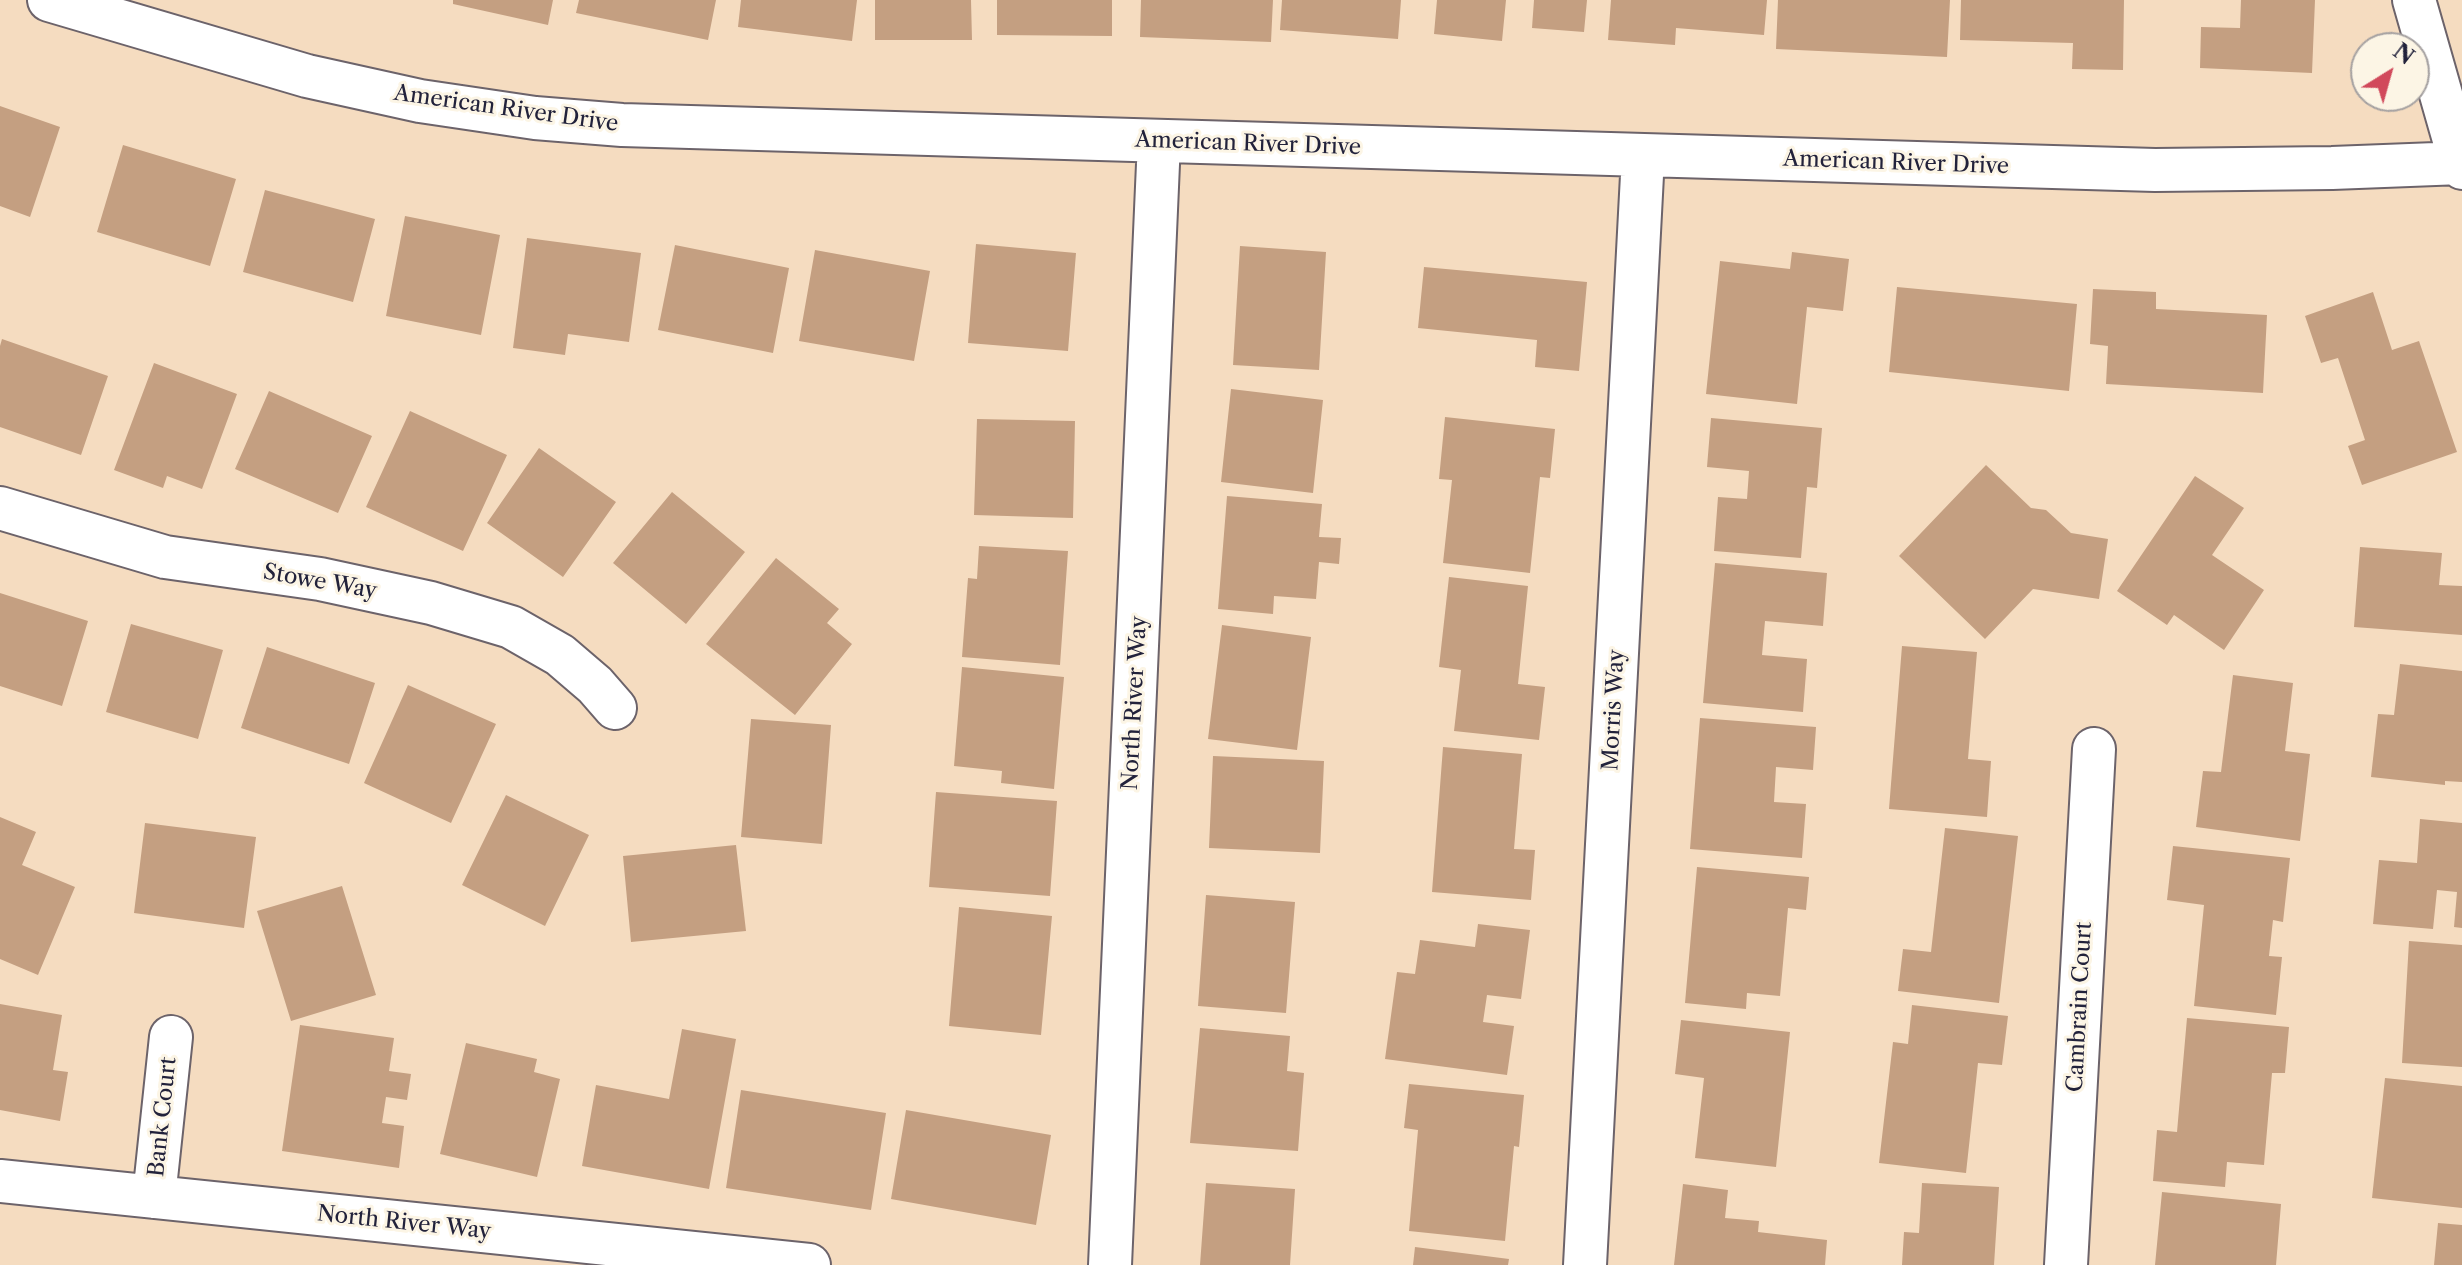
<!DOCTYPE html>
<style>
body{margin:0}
#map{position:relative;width:2462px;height:1265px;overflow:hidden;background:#f5dcc0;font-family:"Libre Caslon Text",serif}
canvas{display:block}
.north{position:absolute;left:2350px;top:32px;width:80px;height:80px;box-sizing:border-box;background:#fcf5e5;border:2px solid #a5a1a1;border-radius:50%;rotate:37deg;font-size:22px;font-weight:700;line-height:32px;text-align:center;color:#22223b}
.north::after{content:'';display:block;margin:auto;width:28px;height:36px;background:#d1495b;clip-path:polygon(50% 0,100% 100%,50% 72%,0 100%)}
</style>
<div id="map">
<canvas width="2462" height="1265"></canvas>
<div class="north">N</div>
</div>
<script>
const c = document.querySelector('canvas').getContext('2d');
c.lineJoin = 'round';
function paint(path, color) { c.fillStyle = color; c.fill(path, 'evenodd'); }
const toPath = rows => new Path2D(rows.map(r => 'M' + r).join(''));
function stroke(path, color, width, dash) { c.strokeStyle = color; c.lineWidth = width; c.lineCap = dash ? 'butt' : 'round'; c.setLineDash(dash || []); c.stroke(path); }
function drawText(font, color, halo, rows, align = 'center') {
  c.font = font + ' "Libre Caslon Text",serif'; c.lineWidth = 6; c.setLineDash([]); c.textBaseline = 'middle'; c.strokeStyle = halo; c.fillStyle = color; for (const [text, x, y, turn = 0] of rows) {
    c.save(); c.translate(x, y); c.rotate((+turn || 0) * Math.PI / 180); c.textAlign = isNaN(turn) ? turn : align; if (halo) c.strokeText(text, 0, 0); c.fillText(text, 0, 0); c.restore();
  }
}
paint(toPath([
 [453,0,553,0,548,25,453,4],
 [579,0,716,0,708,40,576,13],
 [741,0,857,0,852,41,738,27],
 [875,0,971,0,972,40,875,40],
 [997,0,1112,0,1112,36,997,35],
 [1141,0,1273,0,1271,42,1140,37],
 [1282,0,1401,0,1398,39,1280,30],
 [1437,0,1506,0,1502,41,1434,34],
 [1534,0,1587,0,1584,32,1532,28],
 [1611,0,1767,0,1764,35,1676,28,1675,45,1608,40],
 [1778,0,1950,0,1947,57,1776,49],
 [1961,0,2124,0,2123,70,2072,69,2073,43,1960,40],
 [2241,0,2315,0,2312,73,2200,68,2201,27,2240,28],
 [0,106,60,127,30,217,0,206],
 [123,145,236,179,210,266,97,232],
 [265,190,375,219,353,302,243,272],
 [405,216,500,235,481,335,386,316],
 [527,238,641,253,629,342,568,334,565,355,513,348],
 [976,244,1076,253,1068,351,968,343],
 [675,245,789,268,773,353,658,330],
 [1240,246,1326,252,1319,370,1233,365],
 [815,250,930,271,914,361,799,341],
 [1792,252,1849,259,1843,311,1807,307,1797,404,1706,394,1720,261,1790,269],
 [1424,267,1587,282,1579,371,1535,367,1537,340,1418,328],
 [1897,287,2077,304,2069,391,1889,372],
 [2093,289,2156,292,2156,309,2267,315,2263,393,2106,384,2108,346,2090,344],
 [2373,292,2392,350,2419,341,2457,452,2362,485,2348,446,2365,440,2338,358,2321,363,2305,316],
 [2,339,108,376,81,455,0,427,0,346],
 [154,363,237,394,202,489,167,476,163,488,114,470],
 [1231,389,1323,400,1313,493,1221,482],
 [269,391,372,436,338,513,235,469],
 [410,411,507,455,463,551,366,507],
 [1445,417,1555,429,1550,478,1540,477,1530,573,1443,563,1452,480,1439,479],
 [1711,418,1822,428,1817,488,1807,487,1801,558,1714,551,1718,497,1747,499,1749,471,1707,467],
 [977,419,1075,421,1073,518,974,515],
 [539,448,616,502,563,577,487,523],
 [1986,465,2031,508,2046,510,2071,533,2108,539,2099,599,2033,589,1985,639,1899,556],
 [2195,476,2244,508,2212,555,2264,590,2224,650,2174,615,2167,625,2117,591],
 [672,492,745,552,686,624,613,563],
 [1227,496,1322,504,1319,537,1341,538,1339,564,1319,562,1316,599,1274,596,1273,614,1218,609],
 [979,546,1068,551,1060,665,962,657,968,578,977,579],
 [2360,547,2442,553,2439,585,2462,586,2462,635,2354,627],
 [776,558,839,609,827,623,852,644,795,715,706,644],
 [1715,563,1827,573,1823,626,1765,621,1762,655,1807,659,1803,712,1703,703],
 [1449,577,1528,586,1518,684,1545,687,1539,740,1454,731,1461,670,1439,667],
 [0,593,88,621,62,706,0,686],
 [131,624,223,650,198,739,106,712],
 [1222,625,1311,637,1297,750,1208,739],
 [1902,646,1977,652,1968,759,1991,761,1987,817,1889,809],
 [267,647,375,683,349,764,241,728],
 [2400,664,2462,671,2462,782,2445,781,2445,785,2371,777,2378,714,2394,715],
 [962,667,1064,677,1054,789,1001,783,1002,771,954,766],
 [2233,675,2293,683,2285,751,2310,754,2300,841,2196,827,2203,771,2221,772],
 [408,685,496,724,451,823,364,783],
 [1700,718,1816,727,1813,770,1776,767,1774,802,1806,804,1802,858,1690,849],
 [751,719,831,725,822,844,741,837],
 [1443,747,1522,754,1514,849,1535,850,1531,900,1432,892],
 [1213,756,1324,761,1320,853,1209,848],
 [936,792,1057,801,1050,896,929,887],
 [506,795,589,835,545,926,462,885],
 [0,817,36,832,22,865,75,887,38,975,0,959],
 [2420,819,2462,823,2462,928,2454,927,2457,892,2437,890,2433,929,2373,924,2379,860,2417,863],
 [145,823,256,837,244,928,134,913],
 [1945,828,2018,836,1999,1003,1898,991,1903,949,1931,952],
 [736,845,746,931,631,942,623,856],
 [2173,846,2290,858,2283,922,2273,920,2269,956,2282,957,2276,1015,2194,1006,2204,905,2167,900],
 [1697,867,1809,877,1806,910,1788,908,1780,996,1747,993,1746,1009,1685,1003],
 [342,886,376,995,291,1021,257,911],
 [1206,895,1295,902,1286,1013,1198,1006],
 [959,907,1052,916,1041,1035,949,1026],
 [1478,924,1530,930,1521,999,1487,995,1483,1022,1514,1026,1507,1075,1385,1059,1397,972,1415,974,1420,940,1475,947],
 [2409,941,2462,945,2462,1067,2402,1063],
 [0,1004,62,1015,53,1070,68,1072,60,1121,0,1110],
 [1912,1005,2008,1016,2002,1065,1978,1063,1966,1173,1879,1163,1893,1042,1908,1044],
 [2187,1018,2289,1027,2285,1073,2272,1073,2264,1165,2227,1162,2225,1187,2153,1181,2157,1130,2177,1132],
 [1681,1020,1790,1032,1776,1167,1695,1158,1704,1078,1675,1074],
 [300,1025,394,1038,389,1071,411,1074,407,1100,386,1097,382,1123,404,1126,399,1168,282,1151],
 [1200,1028,1290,1036,1287,1071,1304,1073,1298,1151,1190,1143],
 [682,1029,736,1039,709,1189,582,1166,596,1085,669,1099],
 [466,1043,537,1059,534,1072,560,1079,537,1177,440,1154],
 [2385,1078,2462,1086,2462,1208,2372,1198],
 [1409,1084,1524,1095,1519,1147,1514,1146,1505,1241,1409,1231,1418,1130,1404,1128],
 [741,1090,886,1113,871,1210,726,1188],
 [906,1110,1051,1135,1036,1225,891,1199],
 [1206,1183,1295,1189,1290,1265,1200,1265],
 [1922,1183,1999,1187,1994,1265,1902,1265,1904,1232,1919,1233],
 [1683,1184,1728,1190,1725,1218,1759,1221,1758,1232,1827,1240,1825,1265,1674,1265],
 [2162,1192,2281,1204,2276,1265,2155,1265],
 [2438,1223,2462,1225,2462,1265,2434,1265],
 [1415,1247,1509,1259,1508,1265,1413,1265]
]), '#c49f81');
const minor = toPath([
 [49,0,307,76,420,101,535,118,622,125,2155,170,2332,168,2462,163],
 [2414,0,2462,168],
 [0,508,165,557,320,579,431,603,511,627,560,655,595,685,615,708],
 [0,1181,809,1265],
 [154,1197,171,1037],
 [1110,1265,1159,141],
 [1585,1265,1643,156],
 [2066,1265,2094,749]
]);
stroke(minor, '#6c636a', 46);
stroke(minor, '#fff', 42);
drawText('22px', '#22223b', '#fcf5e5', [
 ["American River Drive",506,109,8],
 ["American River Drive",1248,144,2],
 ["American River Drive",1896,163,2],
 ["Stowe Way",320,582,10],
 ["North River Way",1135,703,-87],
 ["Morris Way",1614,710,-87],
 ["Cambrain Court",2080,1007,-87],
 ["Bank Court",163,1117,-84],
 ["North River Way",404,1223,6]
]);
</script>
